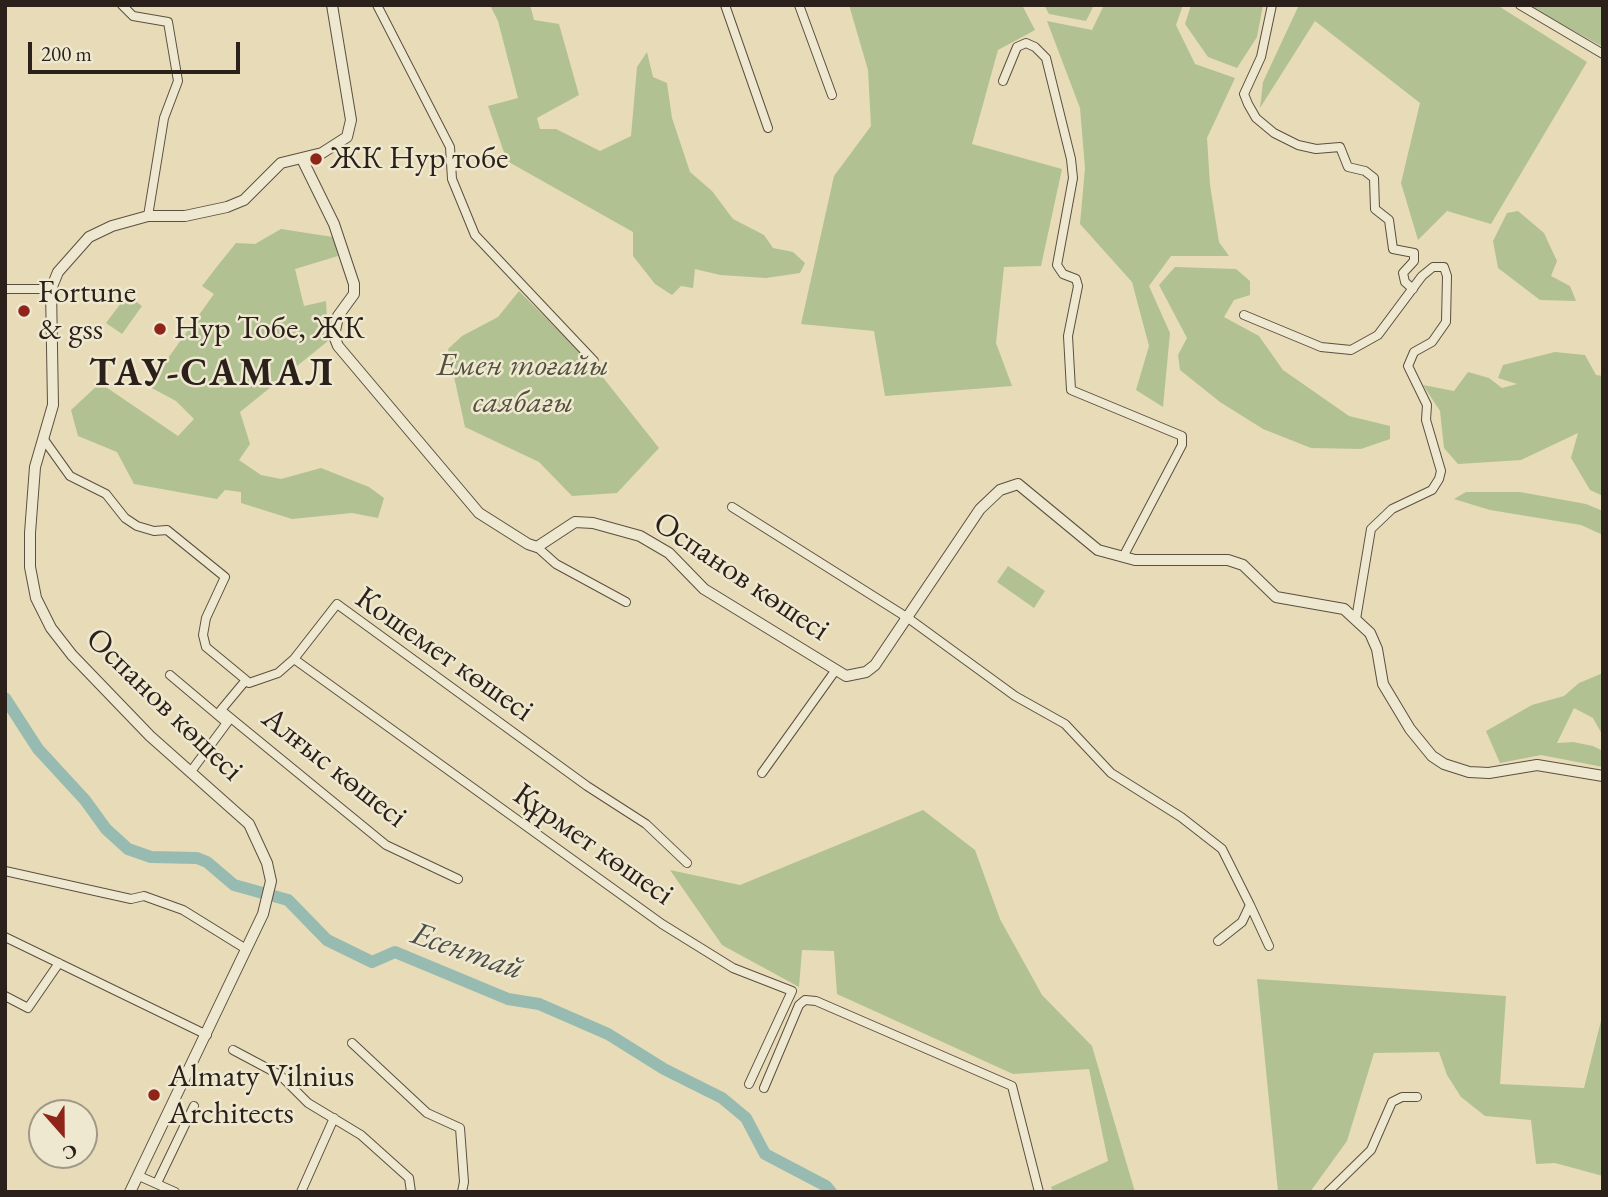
<!DOCTYPE html>
<meta charset="utf-8">
<style>
body{margin:0}
#map{position:relative;width:1608px;height:1197px;overflow:hidden;background:#e7dcb7;font-family:"EB Garamond",serif}
canvas{display:block}
.frame{position:absolute;inset:0;border:7px solid #2c201a;pointer-events:none}
.north{position:absolute;left:28px;top:1099px;width:70px;height:70px;box-sizing:border-box;background:#efe8d0;border:2px solid #a19887;border-radius:50%;rotate:159deg;font-size:19px;font-weight:700;line-height:28px;text-align:center;color:#2c201a}
.north::after{content:'';display:block;margin:auto;width:24px;height:32px;background:#8f2418;clip-path:polygon(50% 0,100% 100%,50% 72%,0 100%)}
.scale{position:absolute;left:28px;top:42px;width:212px;height:32px;box-sizing:border-box;border:4px solid #2c201a;border-top:0;padding-left:9px;font-size:21px;line-height:24px;white-space:nowrap;color:#2c201a;-webkit-text-stroke:5px #efe8d0;paint-order:stroke}
</style>
<div id="map">
<canvas width="1608" height="1197"></canvas>
<div class="frame"></div>
<div class="north">С</div>
<div class="scale">200 m</div>
</div>
<script>
const c = document.querySelector('canvas').getContext('2d');
c.lineJoin = 'round';
function paint(path, color) { c.fillStyle = color; c.fill(path, 'evenodd'); }
const toPath = rows => new Path2D(rows.map(r => 'M' + r).join(''));
function stroke(path, color, width, dash) { c.strokeStyle = color; c.lineWidth = width; c.lineCap = dash ? 'butt' : 'round'; c.setLineDash(dash || []); c.stroke(path); }
function drawText(font, color, halo, rows, align = 'center') {
  c.font = font + ' "EB Garamond",serif'; c.lineWidth = 5; c.setLineDash([]); c.textBaseline = 'middle'; c.strokeStyle = halo; c.fillStyle = color; for (const [text, x, y, turn = 0] of rows) {
    c.save(); c.translate(x, y); c.rotate((+turn || 0) * Math.PI / 180); c.textAlign = isNaN(turn) ? turn : align; if (halo) c.strokeText(text, 0, 0); c.fillText(text, 0, 0); c.restore();
  }
}
paint(toPath([
 [490,5,530,5,534,20,559,24,579,95,537,118,540,129,556,129,600,151,631,136,637,67,647,52,653,77,667,83,672,118,690,172,712,191,733,219,764,235,773,248,793,252,805,263,800,273,766,278,720,275,695,269,693,288,681,286,672,295,655,284,633,256,633,232,507,161,488,106,518,98,498,21],
 [849,5,1022,5,1035,30,998,50,972,144,1062,169,1041,266,1004,267,996,343,1012,386,885,396,874,331,801,324,834,176,871,126,868,70],
 [1044,5,1094,5,1086,21,1049,14],
 [1104,5,1183,5,1176,25,1195,64,1235,78,1207,138,1210,185,1219,242,1229,256,1171,256,1149,286,1170,333,1163,407,1136,390,1149,346,1132,282,1080,224,1085,168,1080,108,1047,21,1092,30],
 [1191,5,1263,5,1257,37,1237,68,1208,57,1185,24],
 [1299,5,1497,5,1587,62,1491,224,1447,211,1418,240,1401,183,1420,103,1315,21,1260,108,1263,82],
 [1527,5,1603,5,1603,47],
 [1518,211,1544,233,1557,261,1551,276,1570,286,1576,301,1540,300,1498,268,1493,241,1507,213],
 [281,229,333,237,338,256,295,269,304,306,326,301,328,341,240,412,250,444,239,460,261,475,281,479,321,468,369,487,384,498,378,518,352,513,292,519,241,503,241,492,225,490,217,499,134,484,117,452,78,436,71,410,100,383,178,436,194,419,176,401,148,386,214,294,202,286,219,264,236,243,255,244],
 [1175,267,1236,269,1250,281,1250,295,1234,300,1224,317,1259,336,1283,370,1349,416,1390,426,1390,439,1361,449,1311,448,1263,429,1220,402,1180,370,1178,355,1187,338,1159,285],
 [519,291,593,365,659,448,617,493,572,496,539,462,465,427,448,349,462,336,498,317],
 [127,295,142,306,122,334,106,323],
 [1555,352,1585,355,1596,375,1603,376,1603,496,1590,490,1571,458,1578,433,1521,460,1458,464,1444,448,1440,411,1423,385,1454,391,1468,372,1489,378,1502,388,1517,384,1498,378,1503,365],
 [1466,492,1520,492,1586,504,1603,511,1603,535,1581,525,1490,510,1454,499],
 [1008,566,1045,591,1034,608,997,582],
 [1603,673,1603,736,1593,718,1574,708,1557,743,1573,742,1593,746,1603,751,1603,767,1541,755,1500,763,1486,731,1532,705,1564,696,1579,683],
 [923,810,975,850,1000,919,1042,995,1092,1046,1135,1192,1053,1192,1051,1187,1108,1161,1089,1069,1013,1074,837,994,834,951,802,950,799,987,722,945,670,870,740,885],
 [1257,979,1506,996,1500,1084,1584,1088,1603,1013,1603,1176,1555,1163,1536,1164,1531,1120,1485,1116,1461,1097,1447,1075,1439,1052,1374,1053,1347,1141,1310,1192,1278,1192]
]), '#b1c192');
stroke(toPath([
 [5,698,38,749,85,800,106,829,128,849,151,857,197,858,207,862,234,885,288,900,327,940,372,962,395,952,508,999,539,1004,608,1034,664,1069,722,1098,746,1118,765,1154,826,1186,831,1192]
]), '#97bbb0', 12);
const minor = toPath([
 [122,5,133,16,168,22,178,81,164,118,148,216],
 [377,5,450,147,452,179,475,235,594,361],
 [725,5,768,128],
 [799,5,832,95],
 [1272,5,1261,57,1244,94,1248,104,1256,118,1274,133,1298,145,1316,149,1340,147,1348,167,1365,171,1374,178,1375,209,1389,220,1393,249,1414,253,1414,261,1403,273,1405,282,1413,289],
 [1520,5,1603,54],
 [1003,81,1017,47,1026,43,1035,47,1046,58,1071,159,1073,178,1057,265,1063,274,1076,279,1078,286,1068,336,1071,390,1182,436,1182,445,1123,557],
 [5,289,51,289],
 [1244,315,1321,347,1351,350,1378,335,1422,276,1433,267,1444,267,1447,276,1446,322,1432,342,1414,352,1408,366,1427,405,1426,420,1441,471,1439,479,1432,490,1392,509,1371,529,1356,619],
 [45,441,70,476,106,494,125,518,137,526,154,531,167,530,225,577,206,618,203,635,206,647,246,680],
 [732,507,908,618,1015,696,1065,724,1111,773,1181,817,1222,849,1250,905,1242,922,1218,941],
 [537,547,556,564,626,602],
 [294,659,662,924,733,968,792,991,749,1084],
 [170,675,227,723],
 [192,770,229,720],
 [762,773,835,671],
 [5,871,131,899,144,896,183,910,246,949],
 [458,879,386,845,221,710,246,680,249,683,278,673,294,659,337,604,587,786,646,824,687,863],
 [1250,905,1269,946],
 [5,937,207,1035],
 [5,996,28,1008,59,963],
 [352,1043,427,1113,460,1128,464,1182,462,1192],
 [233,1050,280,1075,308,1103,361,1135,409,1178,411,1192],
 [764,1088,799,1005,805,1000,816,1001,1012,1086,1039,1192],
 [139,1176,175,1192],
 [157,1183,194,1106],
 [301,1192,334,1118],
 [1328,1192,1371,1150,1392,1102,1402,1097,1417,1097]
]);
const tertiary = toPath([
 [302,159,334,224,354,284,354,294,338,316,334,336,338,346,479,513,528,544,537,547,575,522,593,523,640,536,669,553,704,589,846,676,866,672,875,665,980,509,1000,490,1018,484,1098,550,1135,560,1228,560,1243,565,1276,597,1344,609,1370,633,1377,649,1383,684,1410,729,1432,756,1444,764,1469,772,1489,773,1537,765,1603,776],
 [130,1192,263,914,271,881,267,863,249,824,150,736,72,655,51,628,36,598,30,567,30,533,35,467,53,405,51,289,58,272,89,237,112,226,148,216,185,216,227,207,244,200,281,163,322,153,347,137,351,120,332,5]
]);
stroke(minor, '#5b4f41', 10);
stroke(tertiary, '#5b4f41', 12);
stroke(minor, '#efe8d0', 8);
stroke(tertiary, '#efe8d0', 10);
for (const [x, y, r, color] of [
 [316,159,7,"#8f2418"],
 [24,311,7,"#8f2418"],
 [160,329,7,"#8f2418"],
 [154,1095,7,"#8f2418"]
]) { const dot = new Path2D(); dot.arc(x, y, r, 0, 2 * Math.PI); c.fillStyle = color; c.fill(dot); stroke(dot, '#efe8d0', 2.5); }
drawText('32px', '#2c201a', '#efe8d0', [
 ["ЖК Нур тобе",330,159],
 ["Fortune",38,293],
 ["& gss",38,330],
 ["Нур Тобе, ЖК",174,329],
 ["Almaty Vilnius",168,1077],
 ["Architects",168,1114]
], 'left');
drawText('italic 32px', '#54503e', '#efe8d0', [
 ["Емен тоғайы",523,366],
 ["саябағы",523,403]
]);
drawText('32px', '#2c201a', '#efe8d0', [
 ["Оспанов көшесі",741,577,34],
 ["Кошемет көшесі",444,655,35],
 ["Оспанов көшесі",164,705,44],
 ["Алғыс көшесі",334,768,38],
 ["Құрмет көшесі",593,845,35]
]);
drawText('italic 33px', '#4c4e47', '#efe8d0', [
 ["Есентай",467,952,19]
]);
c.letterSpacing = '2px';
drawText('bold 38px', '#2c201a', '#efe8d0', [
 ["ТАУ-САМАЛ",212,375]
]);
c.letterSpacing = '0px';
</script>
